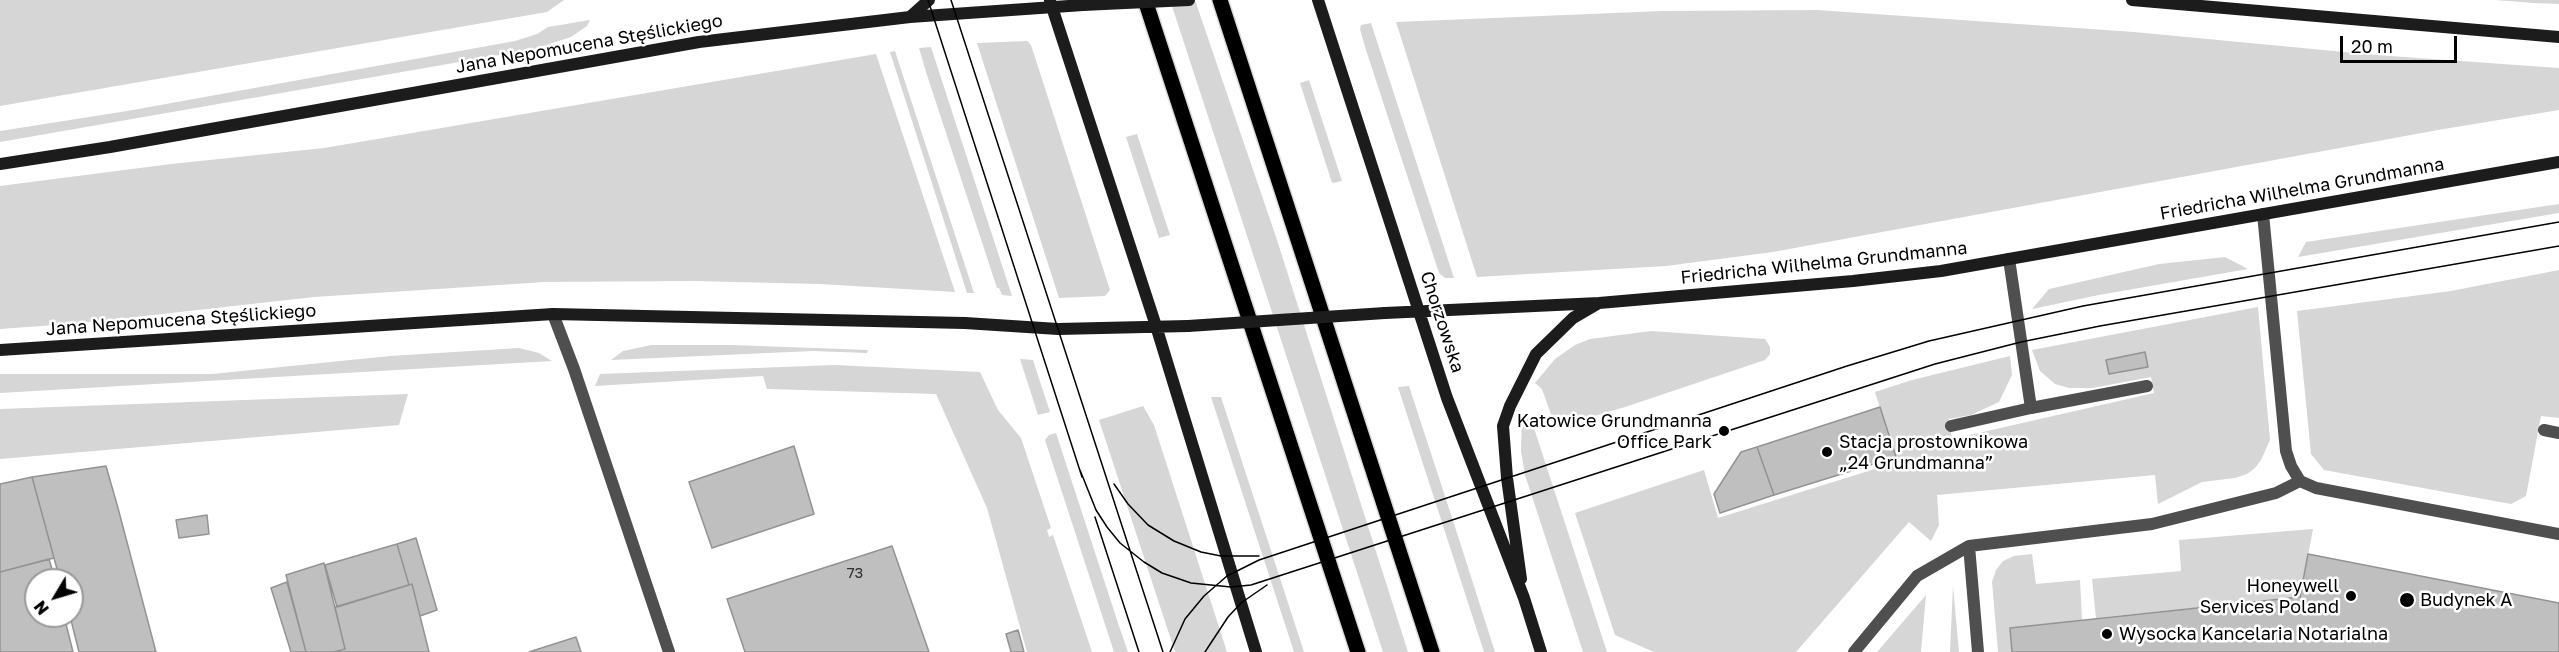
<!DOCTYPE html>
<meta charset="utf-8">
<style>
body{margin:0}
#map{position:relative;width:2559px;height:652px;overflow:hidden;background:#fff;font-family:"Golos Text",sans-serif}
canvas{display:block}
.north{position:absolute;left:24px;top:568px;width:60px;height:60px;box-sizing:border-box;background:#fff;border:2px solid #999;border-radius:50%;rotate:232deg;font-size:16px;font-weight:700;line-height:24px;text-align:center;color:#000}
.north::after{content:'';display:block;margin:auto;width:21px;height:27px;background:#000;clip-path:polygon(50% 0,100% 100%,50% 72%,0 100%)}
.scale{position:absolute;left:2340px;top:36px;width:117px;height:27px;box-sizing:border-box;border:3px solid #000;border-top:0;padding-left:8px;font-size:18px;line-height:21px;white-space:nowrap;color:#000;-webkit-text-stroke:4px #fff;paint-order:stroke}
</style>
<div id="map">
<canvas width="2559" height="652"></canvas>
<div class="north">N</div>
<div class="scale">20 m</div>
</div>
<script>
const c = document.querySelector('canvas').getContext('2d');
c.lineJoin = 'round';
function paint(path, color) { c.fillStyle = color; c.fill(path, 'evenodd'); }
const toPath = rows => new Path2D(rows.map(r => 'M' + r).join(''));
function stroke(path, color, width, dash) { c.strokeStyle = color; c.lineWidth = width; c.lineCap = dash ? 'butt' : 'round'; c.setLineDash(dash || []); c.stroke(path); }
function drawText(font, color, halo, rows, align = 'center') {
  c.font = font + ' "Golos Text",sans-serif'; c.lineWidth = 5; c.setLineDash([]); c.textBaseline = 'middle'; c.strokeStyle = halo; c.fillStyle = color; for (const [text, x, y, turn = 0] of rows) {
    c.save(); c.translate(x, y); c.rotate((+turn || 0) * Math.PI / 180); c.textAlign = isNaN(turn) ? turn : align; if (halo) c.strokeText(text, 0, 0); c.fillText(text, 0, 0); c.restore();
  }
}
paint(toPath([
 [0,0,564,0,547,12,0,106],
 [1170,0,1195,0,1277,240,1408,652,1383,652],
 [2495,0,2559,0,2559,4,2534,3],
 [1817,10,2134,32,2376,55,2559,68,2559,110,2438,130,1773,252,1666,266,1477,277,1396,22,1663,11],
 [590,20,587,26,571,37,534,49,0,142,0,131,127,111,515,41,537,34,548,27],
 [1371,23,1454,278,1445,278,1439,273,1366,50,1360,29,1361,25],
 [1027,41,1031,45,1110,290,1105,296,1059,298,977,43],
 [931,47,1012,296,1002,295,999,288,997,288,926,72,919,48],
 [895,51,974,293,967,293,890,52],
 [876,54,955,292,820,284,693,281,545,282,314,297,82,323,0,329,0,186,171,164,324,148],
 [1309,80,1342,181,1332,183,1300,83],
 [1137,134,1170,235,1159,238,1126,137],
 [2559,204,2559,213,2298,257,2306,242],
 [2225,257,2248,269,2099,295,2032,309,2049,289,2159,264],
 [2559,270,2559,418,2541,416,2526,496,2511,504,2324,470,2311,454,2297,311,2451,291],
 [2258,307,2270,440,2261,460,2255,468,2247,474,2235,478,2202,482,2158,504,2155,475,1937,495,1939,525,1931,541,1909,522,1796,652,1654,652,1615,635,1575,513,1704,470,1718,518,1897,462,1875,392,1912,380,2010,356,2012,375,1999,402,1971,415,1949,419,1952,439,2154,393,2151,377,2093,388,2069,388,2055,384,2040,371,2032,350],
 [1651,331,1765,339,1770,347,1770,354,1765,360,1625,407,1567,424,1555,426,1542,389,1535,383,1555,359,1575,345,1590,339],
 [651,345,732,345,868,350,867,353,813,351,611,360,623,351],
 [519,348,539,353,552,361,0,393,0,374,212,374,390,356],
 [1020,359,1033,360,1050,412,1038,415],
 [835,365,980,372,998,410,1021,438,1051,528,1047,530,1049,537,1053,535,1092,652,1027,652,987,508,936,394,767,389,763,376,595,386,600,374],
 [1409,386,1457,533,1495,652,1484,652,1398,387],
 [408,394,399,425,0,459,0,409],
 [1211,397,1221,397,1304,652,1294,652],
 [1143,406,1154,425,1227,652,1175,652,1099,420],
 [1522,414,1532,422,1607,652,1583,652,1525,475,1521,451],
 [1056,433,1119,626,1128,652,1114,652,1045,440,1049,435],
 [2313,529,2300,597,2096,618,2092,579,2181,571,2179,540],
 [2032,554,2036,584,2080,580,2082,620,2010,628,2012,652,1998,652,1992,582,1996,570,2003,561,2014,556],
 [1953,586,1959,652,1950,652],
 [1926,595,1921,652,1877,652]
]), '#d6d6d6');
const building = toPath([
 [2145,352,2148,367,2109,374,2106,360,2145,352],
 [1880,407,1896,457,1774,495,1757,447,1880,407],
 [794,446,814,514,712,548,689,482,794,446],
 [1757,447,1774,495,1720,513,1714,494,1741,452,1757,447],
 [106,466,118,508,156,652,79,652,70,616,72,616,72,580,60,580,32,477,106,466],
 [32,477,54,558,0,572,0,484,32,477],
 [207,515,209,534,179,538,176,520,207,515],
 [416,538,437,610,420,616,412,584,409,585,397,544,416,538],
 [397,544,409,585,337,607,325,565,397,544],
 [892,546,929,652,745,652,727,599,892,546],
 [2308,554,2559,603,2559,652,2012,652,2010,628,2300,597,2308,554],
 [49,559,55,580,36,580,36,616,64,616,73,652,0,652,0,572,49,559],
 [324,563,345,649,334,652,306,652,286,575,324,563],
 [287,582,306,652,291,652,271,588,287,582],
 [412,584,429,652,334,652,345,649,335,607,412,584],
 [1018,630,1024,652,1011,652,1006,634,1018,630],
 [576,637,581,652,529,652,576,637]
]);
paint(building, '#bfbfbf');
stroke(building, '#939393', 1.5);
const primary = toPath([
 [1145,0,1358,652],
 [1220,0,1432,652]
]);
stroke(primary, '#dbdbdb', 18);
stroke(toPath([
 [2263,214,2286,451,2291,466,2300,481,2316,488,2559,534],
 [2009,259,2031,408,2147,386],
 [553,314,574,369,669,652],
 [1951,426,2031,408],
 [2544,430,2559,433],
 [1854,652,1917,576,1969,546],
 [1978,652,1969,546,2152,524,2276,493,2300,481]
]), '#4f4f4f', 12);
stroke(toPath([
 [1318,0,1447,398,1524,598,1541,652],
 [2132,0,2559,37],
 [1050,1,1156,326,1256,652],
 [910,17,929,0],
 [0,164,110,147,699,42,910,17,1083,5],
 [1385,313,1599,303,1853,281,1941,271,2559,162],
 [0,350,553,314,965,323,1058,329,1188,326],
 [1521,579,1507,478,1503,426,1510,406,1536,354,1573,318,1597,304]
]), '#1c1c1c', 12);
stroke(primary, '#000', 15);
stroke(toPath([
 [928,0,1082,477],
 [951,0,1163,652],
 [1080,470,1096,510,1107,527,1120,543,1144,562,1162,573,1191,583,1231,587,1251,585,1935,364,2021,342,2100,326,2559,246],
 [1114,484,1128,504,1148,525,1174,541,1201,552,1221,556,1259,556],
 [1095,517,1139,652],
 [1170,652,1185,619,1204,596,1227,576,1259,560,1847,366,1929,341,2083,306,2559,222],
 [1205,652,1228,617,1241,603,1267,585]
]), '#000', 1.5);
stroke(toPath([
 [1083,5,1189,0],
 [1188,326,1385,313]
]), '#1c1c1c', 12);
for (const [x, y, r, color] of [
 [1724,431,6,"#000"],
 [1827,452,6,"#000"],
 [2351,596,6,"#000"],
 [2407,600,8,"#000"],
 [2107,634,6,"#000"]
]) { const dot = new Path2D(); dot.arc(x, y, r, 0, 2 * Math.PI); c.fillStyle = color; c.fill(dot); stroke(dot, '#fff', 2); }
drawText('15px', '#303030', null, [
 ["73",855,573]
]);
drawText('18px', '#000', '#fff', [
 ["Jana Nepomucena Stęślickiego",589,44,-10],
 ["Friedricha Wilhelma Grundmanna",2302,189,-10],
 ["Friedricha Wilhelma Grundmanna",1824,263,-6],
 ["Jana Nepomucena Stęślickiego",181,320,-4],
 ["Chorzowska",1442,322,72]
]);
drawText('18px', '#000', '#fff', [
 ["Katowice Grundmanna",1712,421,"right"],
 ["Office Park",1712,442,"right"],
 ["Stacja prostownikowa",1839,442],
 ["„24 Grundmanna”",1839,463],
 ["Honeywell",2339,586,"right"],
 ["Services Poland",2339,607,"right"],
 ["Budynek A",2420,600],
 ["Wysocka Kancelaria Notarialna",2119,634]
], 'left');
</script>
